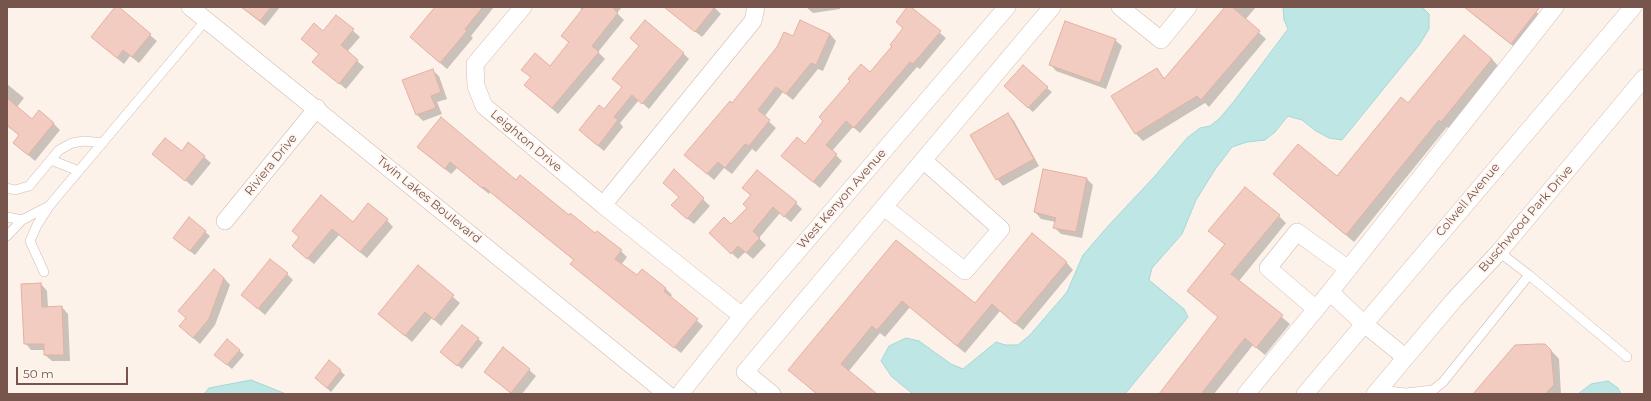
<!DOCTYPE html>
<style>
body{margin:0}
#map{position:relative;width:1651px;height:401px;overflow:hidden;background:#fcf2e9;font-family:Montserrat,sans-serif}
canvas{display:block}
.frame{position:absolute;inset:0;border:8px solid #77544c;pointer-events:none}
.scale{position:absolute;left:16px;top:367px;width:112px;height:18px;box-sizing:border-box;border:2px solid #77544c;border-top:0;padding-left:5px;font-size:12px;line-height:14px;white-space:nowrap;color:#77544c;-webkit-text-stroke:3px #fff6f0;paint-order:stroke}
</style>
<div id="map">
<canvas width="1651" height="401"></canvas>
<div class="frame"></div>
<div class="scale">50 m</div>
</div>
<script>
const c = document.querySelector('canvas').getContext('2d');
c.lineJoin = 'round';
function paint(path, color) { c.fillStyle = color; c.fill(path, 'evenodd'); }
const toPath = rows => new Path2D(rows.map(r => 'M' + r).join(''));
function stroke(path, color, width, dash) { c.strokeStyle = color; c.lineWidth = width; c.lineCap = dash ? 'butt' : 'round'; c.setLineDash(dash || []); c.stroke(path); }
function drawText(font, color, halo, rows, align = 'center') {
  c.font = font + ' Montserrat,sans-serif'; c.lineWidth = 4; c.setLineDash([]); c.textBaseline = 'middle'; c.strokeStyle = halo; c.fillStyle = color; for (const [text, x, y, turn = 0] of rows) {
    c.save(); c.translate(x, y); c.rotate((+turn || 0) * Math.PI / 180); c.textAlign = isNaN(turn) ? turn : align; if (halo) c.strokeText(text, 0, 0); c.fillText(text, 0, 0); c.restore();
  }
}
const water = toPath([
 [1283,7,1422,7,1429,14,1429,29,1419,45,1342,140,1329,138,1316,131,1302,120,1288,116,1275,132,1265,140,1247,142,1232,147,1216,168,1196,200,1182,234,1152,268,1149,280,1184,309,1188,317,1125,394,913,394,892,377,881,361,889,346,906,338,919,341,951,364,963,369,996,342,1005,345,1018,345,1030,335,1067,292,1083,255,1109,225,1155,176,1187,138,1200,128,1210,126,1220,118,1235,100,1288,29,1284,20,1283,7],
 [251,380,286,394,204,394,209,388,251,380],
 [1608,381,1618,388,1621,394,1578,394,1591,384,1608,381]
]);
paint(water, '#bde6e5');
stroke(water, '#a4d8d7', 1);
paint(toPath([
 [116,7,157,41,139,63,130,56,124,64,98,43],
 [241,7,280,7,265,26],
 [447,7,494,7,471,36,473,38,447,69,418,44],
 [579,7,622,7,617,13,624,20,598,52,605,59,558,114,525,85,531,78,523,70,550,67,569,43,562,36,583,11],
 [673,7,714,7,721,14,702,37,677,17],
 [806,7,840,7,840,9,813,13],
 [909,7,946,38,920,69,917,67,860,133,853,127,832,151,842,161,820,188,789,162,870,73,893,46,904,29],
 [1226,7,1256,7,1245,20,1266,39,1209,107,1205,103,1143,141,1136,134,1112,97,1157,69,1165,79],
 [1466,7,1531,7,1543,18,1518,50,1476,17],
 [336,16,360,37,347,52,364,67,346,89,320,68,320,55],
 [830,34,836,41,823,71,818,69,793,100,783,92,764,117,776,128,756,152,752,149,732,174,724,168,714,180,685,155,793,38],
 [1115,40,1122,46,1106,89,1056,71,1050,64],
 [683,53,689,59,649,109,639,100,620,123,623,127,604,151,586,136,605,110],
 [1492,59,1499,67,1449,129,1447,127,1354,242,1282,181,1337,177,1409,105],
 [432,70,439,76,447,99,437,102,442,114,423,121,417,115],
 [7,84,24,98,17,107,32,120,53,123,60,130,35,161,14,143,20,136,7,126],
 [1047,88,1052,92,1033,112,1009,91],
 [1008,114,1014,121,1039,166,1003,186,997,179],
 [182,152,204,157,211,163,192,186,154,154],
 [425,153,517,181,621,251,627,257,621,265,637,277,642,270,666,289,672,295,670,297,703,326,681,353,578,270,572,264,575,261,490,192,489,194,457,168,451,174],
 [674,171,710,206,694,224,679,212,680,197],
 [1087,179,1093,185,1082,238,1061,234,1055,228,1056,222,1041,219,1035,212],
 [743,188,796,203,802,209,791,222,780,213,759,238,766,245,753,259,745,252,738,259,710,233,731,226,749,208,751,196],
 [1279,216,1286,223,1239,281,1290,324,1265,355,1253,345,1214,394,1160,394,1219,317,1188,291,1225,245,1210,231],
 [189,218,210,236,195,255,178,242],
 [387,220,393,227,367,258,339,235,314,264,300,253,300,238,353,223],
 [896,241,975,304,1066,262,1073,270,1023,330,1000,311,965,353,910,307,885,337,880,333,848,372,875,394,817,394,789,370],
 [418,267,460,303,441,326,432,318,412,342,379,314],
 [287,274,293,280,265,315,249,301],
 [224,278,230,285,215,325,200,344,186,332],
 [41,284,47,291,48,308,62,307,68,314,70,361,52,361,45,355,45,350,31,350,25,343],
 [462,326,483,343,462,369,446,356],
 [1548,347,1559,359,1561,394,1475,394],
 [504,348,536,376,522,394,511,394,485,371],
 [239,350,244,355,232,369,220,359],
 [329,361,345,375,331,392,320,382]
]), '#0003');
const building = toPath([
 [115,7,119,7,151,34,132,57,123,50,117,58,91,37,115,7],
 [241,7,271,7,260,21,241,7],
 [435,7,483,7,465,29,467,31,440,63,410,37,435,7],
 [584,7,612,7,618,13,592,46,599,52,552,108,524,85,531,77,521,70,535,53,550,66,569,42,561,36,584,7],
 [664,7,715,7,695,32,664,7],
 [907,7,911,7,941,31,913,64,910,62,854,128,846,121,826,145,837,154,813,182,781,156,797,137,805,144,823,121,819,117,850,81,848,79,861,64,870,72,892,46,890,45,903,28,896,22,907,7],
 [1225,7,1232,7,1260,31,1201,100,1197,96,1135,134,1111,96,1157,68,1164,79,1225,7],
 [1464,7,1540,7,1511,44,1464,7],
 [336,15,354,29,341,45,358,60,339,84,312,62,319,54,301,39,314,23,323,31,336,15],
 [645,20,684,53,642,104,632,95,614,117,618,120,598,146,579,130,599,105,604,109,622,87,612,79,639,46,630,38,645,20],
 [800,20,830,34,816,65,811,63,786,94,776,87,758,110,770,120,749,146,745,144,725,168,718,162,707,174,684,155,730,101,732,103,777,47,784,32,793,36,800,20],
 [1065,21,1116,39,1100,83,1049,65,1065,21],
 [1464,35,1492,59,1441,122,1439,120,1346,235,1273,174,1298,144,1337,176,1401,97,1408,103,1464,35],
 [1023,65,1048,87,1028,108,1004,86,1023,65],
 [433,69,441,92,431,96,436,108,416,115,402,80,433,69],
 [7,98,32,119,39,110,54,123,28,155,13,143,19,135,7,125,7,98],
 [1008,113,1034,159,996,180,970,135,1008,113],
 [441,117,516,180,520,175,569,215,570,213,595,233,597,231,622,250,615,259,637,275,642,269,666,288,664,291,698,319,674,348,570,264,574,260,484,187,482,188,450,162,445,169,417,147,441,117],
 [165,138,182,151,188,142,205,156,185,181,152,154,165,138],
 [674,169,704,198,687,219,671,205,679,197,663,183,674,169],
 [1043,169,1087,178,1076,232,1053,228,1056,218,1034,212,1043,169],
 [757,170,797,202,784,217,773,207,753,231,760,238,746,253,738,246,731,254,709,233,724,217,731,224,747,208,743,204,751,195,742,188,757,170],
 [1245,187,1280,215,1231,274,1283,315,1256,348,1245,338,1201,394,1159,394,1218,317,1187,291,1225,244,1208,231,1245,187],
 [321,195,353,222,368,203,388,219,360,252,332,229,307,259,292,246,299,237,292,231,321,195],
 [189,217,206,231,190,251,173,238,189,217],
 [1032,233,1067,262,1015,324,992,304,957,346,902,301,877,330,872,326,841,364,877,394,817,394,788,370,896,240,975,303,1032,233],
 [270,259,288,273,258,309,241,295,270,259],
 [418,265,454,295,434,320,425,312,405,336,378,314,418,265],
 [214,269,224,278,209,319,193,338,179,326,186,318,178,311,214,269],
 [41,283,42,307,62,306,64,355,44,355,44,344,24,344,21,284,41,283],
 [462,325,479,338,457,366,440,352,462,325],
 [227,339,240,350,227,365,214,355,227,339],
 [1539,344,1545,344,1551,350,1554,385,1545,394,1473,394,1515,345,1539,344],
 [503,347,530,369,511,393,484,372,503,347],
 [329,360,341,370,327,388,315,378,329,360]
]);
paint(building, '#f2ccc1');
stroke(building, '#e4b0a1', 1);
const lane = toPath([
 [51,160,79,171],
 [7,188,15,190,29,186,59,150,72,143,84,141,103,143],
 [7,217,22,220],
 [7,236,22,220,47,207],
 [1499,252,1529,275],
 [44,272,30,241,37,225,50,205,206,20],
 [1378,390,1406,393,1433,390,1443,382,1529,275,1627,357]
]);
const street = toPath([
 [190,7,667,394],
 [523,7,475,64,476,86,484,106,603,205,753,21,756,7],
 [1120,7,1161,40,1188,7],
 [603,205,742,316],
 [884,207,965,271,1001,229,923,160],
 [225,221,317,108],
 [1330,292,1363,323,1405,357],
 [1316,309,1268,268,1297,232,1348,269],
 [680,394,742,316,1007,7],
 [772,394,745,372,1052,7],
 [1246,394,1330,292,1555,7],
 [1305,394,1633,7],
 [1375,394,1454,300,1499,252,1644,78]
]);
stroke(lane, '#d1bab1', 10);
stroke(street, '#d1bab1', 18);
stroke(lane, '#fff', 9);
stroke(street, '#fff', 17);
drawText('12px', '#77544c', '#fff6f0', [
 ["Leighton Drive",526,141,40],
 ["Riviera Drive",271,165,-51],
 ["West Kenyon Avenue",842,199,-49],
 ["Twin Lakes Boulevard",429,200,39],
 ["Colwell Avenue",1468,200,-50],
 ["Buschwood Park Drive",1526,219,-49]
]);
</script>
